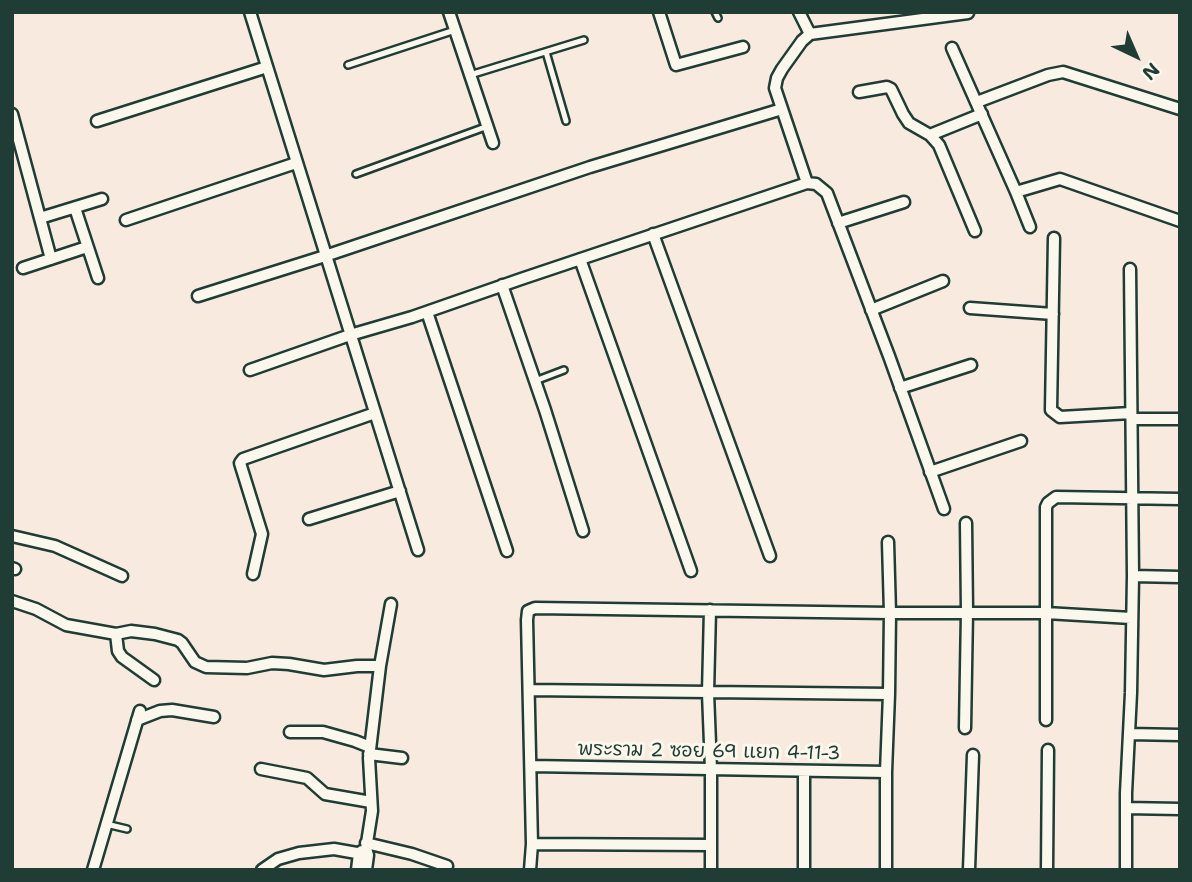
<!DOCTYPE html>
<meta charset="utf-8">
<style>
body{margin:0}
#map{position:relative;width:1192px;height:882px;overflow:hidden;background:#f9eae0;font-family:"Shantell Sans",sans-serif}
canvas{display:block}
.frame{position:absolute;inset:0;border:14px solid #1f3d34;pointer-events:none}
.north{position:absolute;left:1101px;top:21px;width:70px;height:70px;-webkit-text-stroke:5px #fbf7ec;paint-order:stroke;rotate:136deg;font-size:19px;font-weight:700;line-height:28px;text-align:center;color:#1f3d34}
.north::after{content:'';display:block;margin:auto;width:24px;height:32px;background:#1f3d34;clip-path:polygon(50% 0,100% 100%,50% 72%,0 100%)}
</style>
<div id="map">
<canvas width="1192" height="882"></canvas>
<div class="frame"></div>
<div class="north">N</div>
</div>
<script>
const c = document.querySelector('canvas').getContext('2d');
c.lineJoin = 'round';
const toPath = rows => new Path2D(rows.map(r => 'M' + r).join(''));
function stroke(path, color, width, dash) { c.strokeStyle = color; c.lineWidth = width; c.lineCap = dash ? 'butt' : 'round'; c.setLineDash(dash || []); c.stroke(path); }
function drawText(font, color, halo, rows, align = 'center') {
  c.font = font + ' "Shantell Sans","Playpen Sans Thai",sans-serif'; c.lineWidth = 6; c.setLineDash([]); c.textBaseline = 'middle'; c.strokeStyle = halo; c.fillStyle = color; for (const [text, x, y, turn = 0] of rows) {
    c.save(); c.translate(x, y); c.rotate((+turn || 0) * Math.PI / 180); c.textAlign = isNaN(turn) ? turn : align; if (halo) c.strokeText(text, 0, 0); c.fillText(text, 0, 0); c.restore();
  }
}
const lane = toPath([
 [715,12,718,18],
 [546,52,566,121],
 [348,65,455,30],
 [470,75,584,40],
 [356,174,488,126],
 [535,381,564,370],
 [106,824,127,829]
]);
const street = toPath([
 [250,12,418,550],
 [449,12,493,143],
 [659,12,676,65,743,47],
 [799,12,810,34],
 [952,48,1016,192,1030,227],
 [859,92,887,87,891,89,903,114,909,123,930,135,939,145,975,231],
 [977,102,1048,75,1063,72,1180,109],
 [12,114,51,259],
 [97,121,267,67],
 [930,135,982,114],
 [807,183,775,88,777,78,782,69,802,41,810,34,968,13],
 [1016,192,1060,179,1180,221],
 [75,208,98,278],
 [40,218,102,199],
 [126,220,296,163],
 [838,223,904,202],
 [653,234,770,556],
 [1054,238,1051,410,1060,417,1131,413],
 [580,259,691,571],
 [23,268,87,247],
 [502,285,545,410,583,531],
 [198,296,325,256,590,167,782,109],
 [970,308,1053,314],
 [871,310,943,281],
 [427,312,507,551],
 [250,370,350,335,412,317,521,279,807,183,816,184,827,193,889,356,944,509],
 [900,388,971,365],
 [1133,419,1180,419],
 [930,472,1021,441],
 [309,519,400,491],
 [12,536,55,546,122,576],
 [12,568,15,569],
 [253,574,262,534,240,463,243,459,375,413],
 [1133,576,1180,577],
 [12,601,36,609,66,625,116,634,131,631,155,634,178,640,182,643,195,662,206,667,247,668,272,663,289,664,324,670,357,666,380,666],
 [710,610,708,693,711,769,711,870],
 [116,634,118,651,122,657,154,680],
 [529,690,889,694],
 [137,720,160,711,172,710,214,717],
 [1046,720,1046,507,1048,503,1056,497,1180,499],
 [965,728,967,612,966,523],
 [290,732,323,732,355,741,370,747],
 [1129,734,1180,735],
 [369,754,402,758],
 [531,766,886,772],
 [261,769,307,778,325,794,371,802],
 [1126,808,1180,809],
 [366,843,412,854,447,866],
 [532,844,711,845],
 [93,870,140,711],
 [262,870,278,859,299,853,334,849,368,855],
 [357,870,359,853,362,851],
 [366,870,368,855,366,849,372,811,369,758,380,666,391,604],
 [530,870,532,844,527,620,528,611,535,608,890,613,1046,613,1131,618],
 [804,870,804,771],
 [886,870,886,772,889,694,890,613,888,542],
 [969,870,973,755],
 [1047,870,1048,750],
 [1126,870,1126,793,1131,693,1133,576,1130,269]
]);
stroke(lane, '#1f3d34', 10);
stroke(street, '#1f3d34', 15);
stroke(lane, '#fbf7ec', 5);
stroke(street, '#fbf7ec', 10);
drawText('19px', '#1f3d34', '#fbf7ec', [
 ["พระราม 2 ซอย 69 แยก 4-11-3",709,752,1]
]);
</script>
